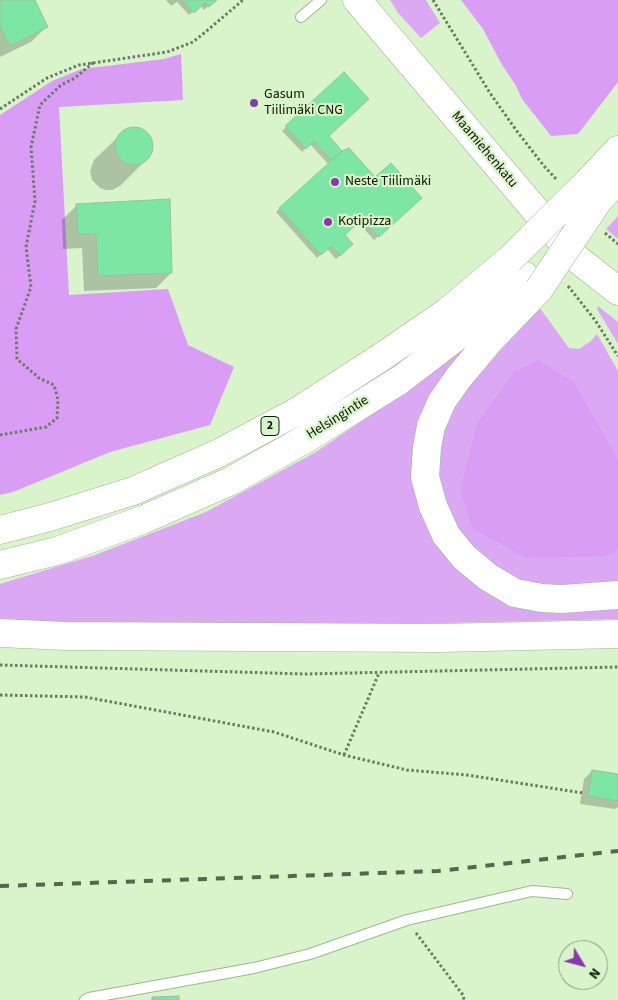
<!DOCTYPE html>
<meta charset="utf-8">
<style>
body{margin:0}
#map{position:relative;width:618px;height:1000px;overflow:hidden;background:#d9f3cb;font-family:"Source Sans 3",sans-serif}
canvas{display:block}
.north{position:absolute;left:558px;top:940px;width:50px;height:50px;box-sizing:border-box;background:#d9f3cb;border:1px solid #889b7d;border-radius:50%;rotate:127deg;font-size:14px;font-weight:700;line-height:20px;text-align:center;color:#0e1708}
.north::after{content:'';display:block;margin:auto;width:18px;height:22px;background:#8939a9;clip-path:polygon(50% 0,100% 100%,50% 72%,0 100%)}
</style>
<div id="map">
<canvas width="618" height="1000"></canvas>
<div class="north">N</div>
</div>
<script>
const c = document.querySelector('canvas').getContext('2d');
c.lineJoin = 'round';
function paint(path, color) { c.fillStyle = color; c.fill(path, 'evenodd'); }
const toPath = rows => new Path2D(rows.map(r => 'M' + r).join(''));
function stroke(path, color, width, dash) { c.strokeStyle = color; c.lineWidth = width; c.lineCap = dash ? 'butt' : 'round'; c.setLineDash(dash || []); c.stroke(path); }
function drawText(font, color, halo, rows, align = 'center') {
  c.font = font + ' "Source Sans 3",sans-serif'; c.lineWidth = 4.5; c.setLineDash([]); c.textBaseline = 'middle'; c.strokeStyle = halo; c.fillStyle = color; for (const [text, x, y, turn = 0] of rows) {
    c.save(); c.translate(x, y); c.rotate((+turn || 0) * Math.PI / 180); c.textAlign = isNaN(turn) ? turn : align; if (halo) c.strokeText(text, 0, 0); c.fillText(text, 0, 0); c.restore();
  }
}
paint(toPath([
 [390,0,426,0,440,23,421,38,398,13],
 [618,216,618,239,606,229],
 [598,306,618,322,618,344,597,309],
 [539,307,569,348,579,349,591,341,597,334,618,371,618,586,553,588,519,581,490,567,450,524,435,467,438,440,452,405,472,376],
 [482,332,426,408,454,565,618,605,618,619,364,625,0,623,0,584,95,555,206,512,316,452,403,393]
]), '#dba9f3');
paint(toPath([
 [461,0,618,0,618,82,578,134,551,136,522,99,515,84,501,63,483,29],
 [181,54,183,100,59,107,69,295,168,289,188,345,234,367,210,425,110,452,13,492,0,495,0,115,52,81,82,69,164,59],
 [538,360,574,382,618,460,618,550,605,556,526,558,473,529,460,490,477,423,515,371]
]), '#d99df5');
paint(toPath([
 [0,0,34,0,46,27,31,42,0,57],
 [166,0,215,0,204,10,201,5,189,15,177,2,171,6],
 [344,73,327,136,342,152,375,179,421,198,374,240,358,222,344,235,352,244,336,259,327,249,317,258,276,212,329,165,310,144,302,152,282,131],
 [132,128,141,130,149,136,152,145,150,154,145,161,120,186,112,190,106,190,100,188,92,180,90,171,94,160,120,135,129,129],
 [77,205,171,273,156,288,84,291,82,248,63,249,62,220],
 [592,771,618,775,618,807,615,809,580,804,584,779]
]), '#0003');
const building = toPath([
 [0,0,35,0,48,27,10,46,0,26,0,0],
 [182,0,217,0,209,7,205,3,194,13,182,0],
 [344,72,369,99,329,136,342,151,331,160,314,141,306,149,285,126,344,72],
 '115 146a19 19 0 1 1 38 0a19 19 0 1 1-38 0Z',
 [349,148,375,177,391,163,422,198,379,237,362,219,345,235,353,244,340,256,331,246,321,255,279,208,342,151,349,148],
 [170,199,172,273,98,276,96,234,78,234,76,204,170,199],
 [592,770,618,774,618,801,588,796,592,770],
 [179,996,179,1000,152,1000,152,997,179,996]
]);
paint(building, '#7ee6a4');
stroke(building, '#96c0a3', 1);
const lane = toPath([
 [301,17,321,0],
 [85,1000,89,998,254,968,310,954,407,920,532,891,567,894]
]);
const secondary = toPath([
 [357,0,576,258,618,291]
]);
const highway = toPath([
 [586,184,618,150],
 [598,201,618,179],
 [539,289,491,339,459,377,442,401,431,426,427,447,425,477,433,506,446,535,464,557,488,577,515,593,542,598,562,599,618,595],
 [0,530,50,517,133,491,219,453,298,411,383,356,447,312,509,260],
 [0,565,57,551,142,520,231,481,307,438,400,380,464,331,525,276],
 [0,633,65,636,439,638,618,634]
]);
stroke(lane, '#9eb790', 12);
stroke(secondary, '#9eb790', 29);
stroke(highway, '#9eb790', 29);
stroke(toPath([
 [433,0,490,93,516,130,544,166,557,180],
 [0,109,47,78,79,65,167,52,193,42,209,29,243,0],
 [605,233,618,244],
 [568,286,595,320,618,356],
 [0,435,46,427,57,418,58,400,54,385,39,378,17,359,16,329,31,287,26,247,35,201,31,147,40,105,61,85,75,78,94,62],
 [0,665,305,674,618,667],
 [0,695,85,697,274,732,344,755,407,770,467,775,583,793],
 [344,755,379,673],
 [416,933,463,995,464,1000]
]), '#6b7b61', 3, [2.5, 2.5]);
stroke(lane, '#fff', 10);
stroke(secondary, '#fff', 28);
stroke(highway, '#fff', 28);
stroke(toPath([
 [0,886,438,871,618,851]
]), '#57664e', 4, [9, 9]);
const highwayBridge = toPath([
 [509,260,586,184],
 [539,289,598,201]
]);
stroke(highwayBridge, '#9eb790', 29, []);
stroke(highwayBridge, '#fff', 28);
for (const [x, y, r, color] of [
 [254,103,5,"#8939a9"],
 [335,182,5,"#8939a9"],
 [328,222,5,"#8939a9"]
]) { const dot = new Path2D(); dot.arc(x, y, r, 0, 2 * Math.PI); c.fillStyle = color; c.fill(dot); stroke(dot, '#d9f3cb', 2); }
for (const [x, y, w] of [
 [270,426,18]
]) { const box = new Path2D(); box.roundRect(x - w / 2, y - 9.5, w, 19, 4); c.fillStyle = '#d9f3cb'; c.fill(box); stroke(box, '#0e1708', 1); }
drawText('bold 12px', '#0e1708', null, [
 ["2",270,426]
]);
drawText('14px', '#0e1708', '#d9f3cb', [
 ["Gasum",264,95],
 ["Tiilimäki CNG",264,111],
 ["Neste Tiilimäki",345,182],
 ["Kotipizza",338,222]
], 'left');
drawText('14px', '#0e1708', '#d9f3cb', [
 ["Maamiehenkatu",484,150,50],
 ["Helsingintie",338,418,-32]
]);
</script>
